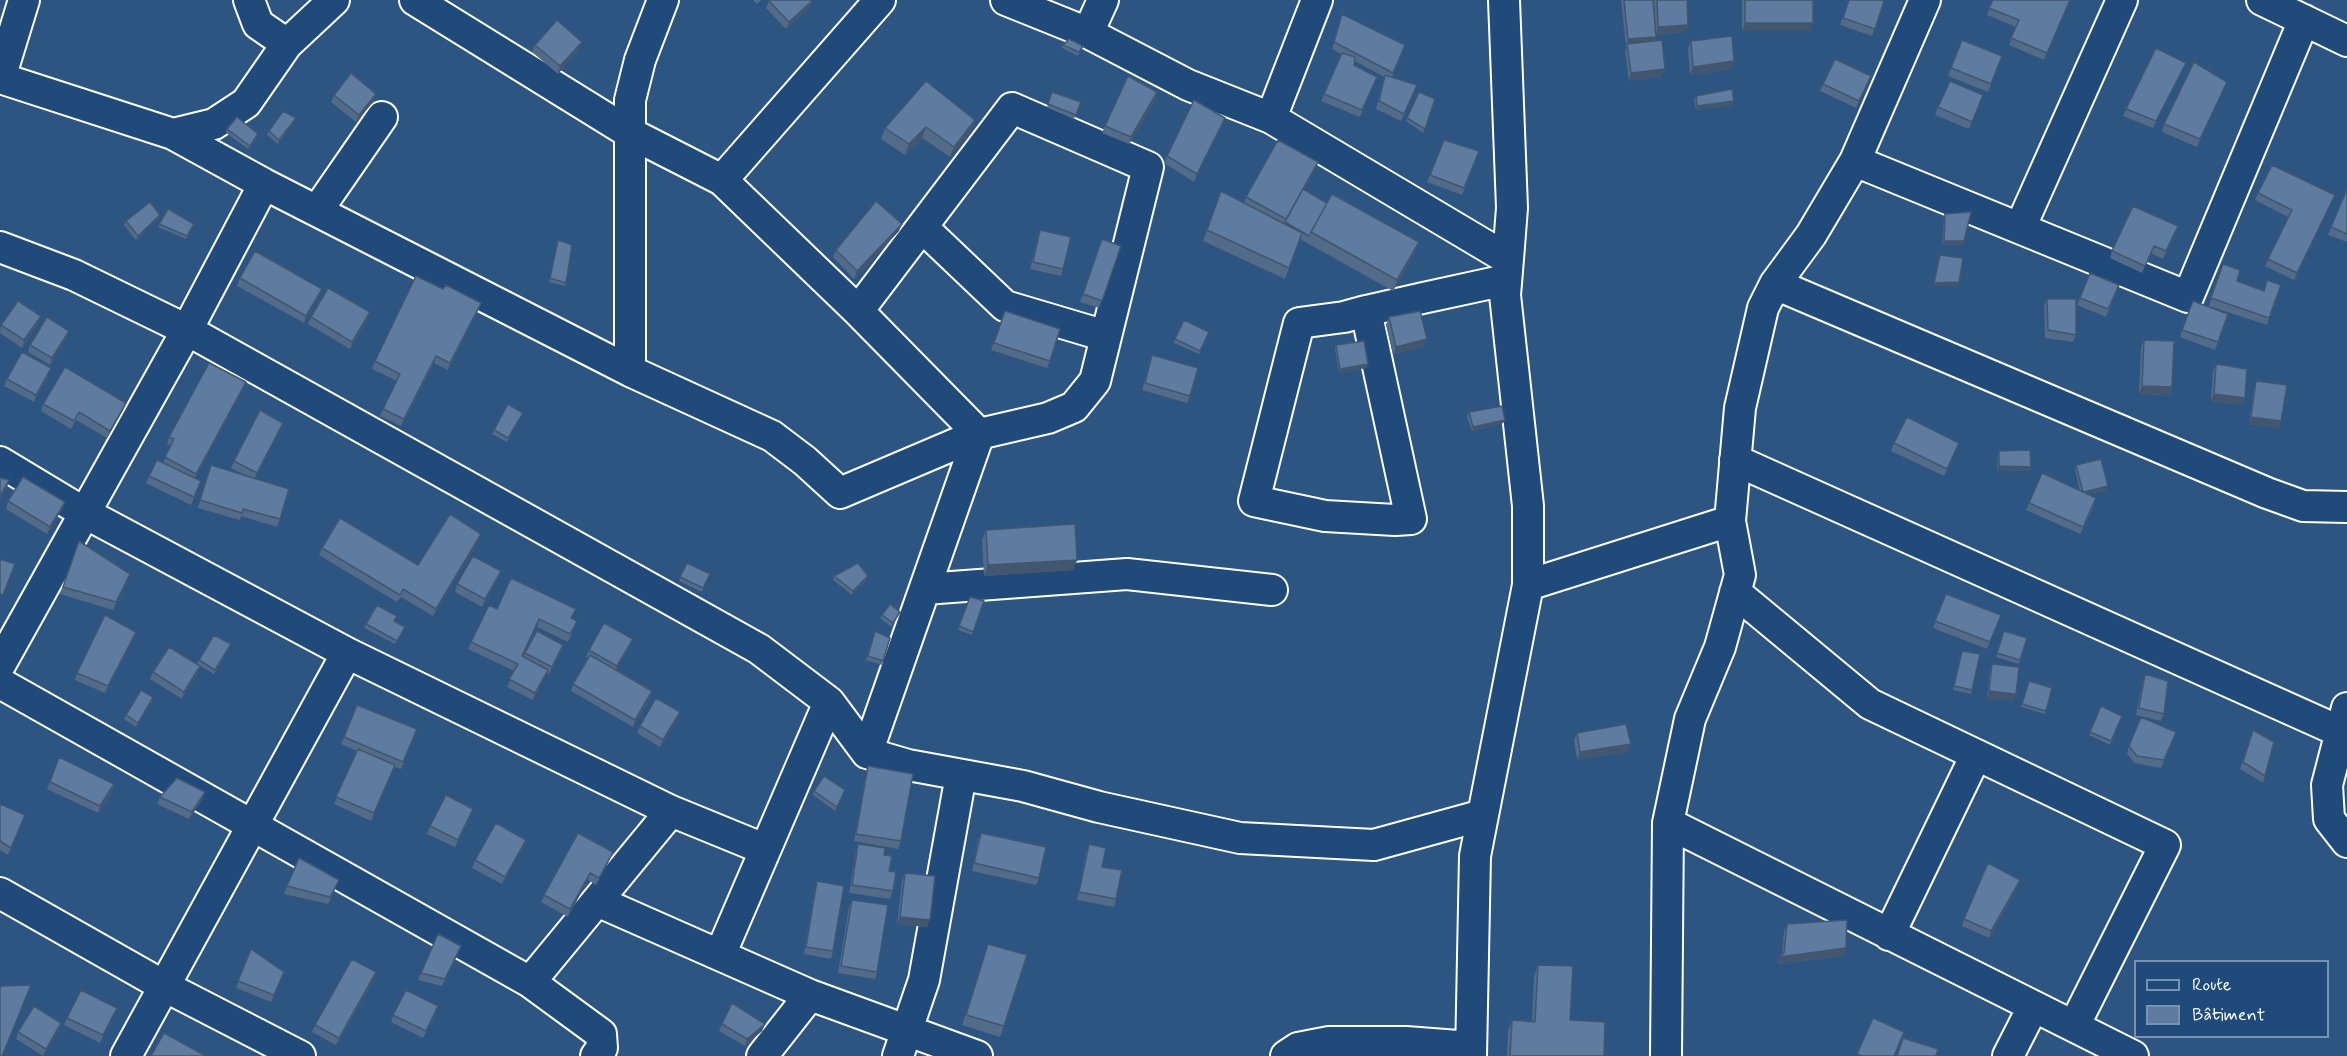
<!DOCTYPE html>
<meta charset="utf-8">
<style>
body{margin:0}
#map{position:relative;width:2347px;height:1056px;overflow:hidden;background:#2c5582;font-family:Mynerve,sans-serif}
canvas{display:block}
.legend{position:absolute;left:2134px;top:960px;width:195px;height:78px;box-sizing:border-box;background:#1f4a7a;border:2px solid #7992af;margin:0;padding:8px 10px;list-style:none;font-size:18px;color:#fff}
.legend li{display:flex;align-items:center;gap:12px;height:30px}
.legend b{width:30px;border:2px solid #7992af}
</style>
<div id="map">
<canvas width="2347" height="1056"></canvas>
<ul class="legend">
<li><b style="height:8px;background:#1f4a7a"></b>Route</li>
<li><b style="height:16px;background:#5e7c9f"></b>Bâtiment</li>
</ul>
</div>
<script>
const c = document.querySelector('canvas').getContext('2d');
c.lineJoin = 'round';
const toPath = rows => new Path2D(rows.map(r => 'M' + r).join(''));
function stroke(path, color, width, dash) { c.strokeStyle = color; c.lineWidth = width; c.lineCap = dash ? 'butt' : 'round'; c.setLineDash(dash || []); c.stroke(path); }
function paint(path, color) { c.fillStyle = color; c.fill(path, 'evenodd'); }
const street = toPath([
 [249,0,258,24,287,44],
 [415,0,630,133,722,180,858,311,979,434],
 [1006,0,1088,33,1188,85,1271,118,1508,259,1505,295,1528,506,1528,585,1475,856,1471,1056],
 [1504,0,1512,208,1508,259],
 [2262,0,2347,41],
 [1088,33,1103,0],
 [0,78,173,134,264,184,630,371,772,436,805,461,840,493,979,434,1048,418,1074,407,1095,381,1148,167,1012,108,858,311],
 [0,78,24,0],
 [1271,118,1317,0],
 [173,134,214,124,246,103,287,44,334,0],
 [1855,161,2188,297,2304,20],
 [722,180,880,0],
 [317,211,382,117],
 [922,227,1005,306,1106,336],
 [2020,228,2122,0],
 [0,247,74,275,187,330,759,649,829,702,867,753,908,765,1023,786,1099,807,1240,838,1374,845,1483,815],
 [1775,284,2267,493,2303,506,2347,507],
 [1366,311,1411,519,1395,520,1325,516,1254,501,1299,323,1344,317,1366,311,1423,298,1506,280],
 [630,371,630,100,640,60,663,0],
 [1735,460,2341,732],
 [0,462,83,512,347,653,671,811,764,849],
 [1528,585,1730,521],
 [925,589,1127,574,1272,590],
 [1735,592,1870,704,2165,845,2075,1024],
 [0,665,187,330,264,184],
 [0,683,530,982],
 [2347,708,2327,785,2329,819,2347,842],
 [867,753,979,434],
 [1668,823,2133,1056],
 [0,893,164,986,300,1056],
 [597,901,810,995,977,1056],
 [1889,935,1976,755],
 [720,955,829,702],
 [126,1056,347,653],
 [596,1056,602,1048,601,1034,530,982,671,811],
 [762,1056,810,995],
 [898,1056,924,980,961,775],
 [1286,1056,1298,1048,1329,1042,1406,1042,1471,1047],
 [1666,1056,1668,823,1690,719,1720,647,1740,575,1730,521,1740,408,1763,308,1775,284,1811,235,1855,161,1925,0],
 [2008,1056,2033,1007]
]);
stroke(street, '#fff', 34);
stroke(street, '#1f4a7a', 30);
paint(toPath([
 [753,0,761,0,757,4],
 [1621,0,1653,0,1656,30,1654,0,1687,0,1688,25,1686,32,1656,35,1655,41,1662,76,1629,81,1625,51,1627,46,1626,47],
 [1742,0,1813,0,1810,31,1742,31],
 [1849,0,1884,1,1872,36,1840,25],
 [1993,0,2070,0,2044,60,2009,45,2016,27,1987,15],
 [769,1,812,1,809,8,786,29,766,8],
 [1342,14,1403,52,1392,77,1417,85,1401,121,1376,109,1384,77,1355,61,1354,65,1377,77,1360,117,1321,101,1341,54,1332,49],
 [1962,40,2002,56,1988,92,1948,76],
 [1691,41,1734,61,1731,69,1690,75,1688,49],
 [535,45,579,49,558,74,532,52],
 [1063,45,1081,50,1078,56,1062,48],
 [2186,63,2183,70,2153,128,2123,116,2126,109],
 [1871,76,1856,108,1820,91,1823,84],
 [2227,82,2197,147,2162,132,2164,124],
 [1052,92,1081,102,1074,119,1047,107],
 [1157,92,1155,100,1129,144,1102,133,1105,126],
 [1419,92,1435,99,1423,133,1406,121],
 [334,95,374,101,356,122,331,102],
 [1696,96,1732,105,1696,110,1694,99],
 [1980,102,1969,129,1935,115,1938,107],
 [1225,118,1222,125,1194,182,1164,163,1167,156],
 [975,120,971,131,950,157,922,138,905,155,881,139,885,128],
 [294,122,278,144,267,135,269,131],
 [227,129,257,138,248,149,226,133],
 [1444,140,1479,151,1462,195,1427,182],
 [1314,172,1304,190,1415,252,1393,291,1300,239,1285,279,1203,241,1221,191,1244,203,1246,197],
 [2347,189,2347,242,2328,235],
 [2258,193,2332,202,2294,280,2265,266,2288,217,2255,200],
 [1945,214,1963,245,1942,244,1944,218],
 [160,215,159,218,136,240,124,225,126,221],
 [159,224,192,228,186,239,158,227],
 [2178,226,2163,259,2151,253,2142,273,2110,258,2112,251],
 [1040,230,1063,269,1061,276,1030,269,1038,237],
 [899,231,854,279,833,257,836,250],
 [1102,239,1121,246,1099,308,1080,302],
 [558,240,566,283,565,286,549,282],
 [2223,264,2237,281,2264,290,2281,285,2267,325,2209,306],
 [2090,273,2119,285,2106,317,2077,305],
 [240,278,322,289,319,296,304,323,237,286],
 [443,289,481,303,478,310,448,370,434,363,401,426,380,416,383,409,397,381,372,369,375,361],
 [2047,299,2076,335,2073,342,2045,338,2044,306],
 [1005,311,1050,361,1047,368,991,350],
 [2228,314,2215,350,2180,337,2182,330],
 [311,317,367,320,350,349,308,324],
 [1389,317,1424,346,1393,354,1386,325],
 [38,323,22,348,0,333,1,325],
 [69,331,66,338,50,365,28,352,30,345],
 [1209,332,1199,354,1174,343,1175,339],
 [2144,340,2172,387,2170,395,2139,394,2141,347],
 [1336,345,1368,364,1366,368,1339,372,1335,349],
 [1152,355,1190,396,1187,403,1142,390],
 [2216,364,2243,405,2211,401,2213,371],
 [48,376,34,402,4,386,7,379],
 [2256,381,2279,428,2249,424,2254,388],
 [243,389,195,478,201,481,191,505,146,483,149,476,163,463,171,446,167,444,169,437],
 [126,403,123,410,107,438,76,420,71,429,41,411,43,404],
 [1469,412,1505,420,1503,423,1472,431,1467,416],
 [521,416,507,442,492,434,494,430],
 [280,430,255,478,280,519,277,527,241,516,240,520,198,508,208,473,247,476,231,468,234,461],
 [1894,443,1959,443,1944,476,1891,451],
 [1999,451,2031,467,2030,471,1997,470,1998,454],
 [2076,465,2108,486,2106,490,2087,494,2094,506,2080,534,2026,510,2029,503,2080,491,2075,469],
 [8,501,65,502,62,509,47,534,6,509],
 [986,530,1077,560,1073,570,984,576,982,540],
 [79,541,127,582,113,610,60,594],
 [479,541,433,616,401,597,397,602,319,555,322,548,418,565],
 [501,571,498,578,482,607,455,592,457,584],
 [710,574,702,592,679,581,680,577],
 [834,576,868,576,866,580,852,595,833,580],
 [1946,594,2001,615,1987,649,1933,628],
 [970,597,984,601,972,635,958,630],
 [497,609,572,619,577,621,568,642,537,627,522,656,523,657,525,653,561,652,549,674,547,673,533,700,507,687,514,671,468,649,471,642],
 [900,612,891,627,880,618,882,615],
 [366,624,405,627,395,644,364,628],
 [875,631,890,638,882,665,866,660],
 [2004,631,2027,638,2019,664,1996,657],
 [136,632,133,640,105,693,75,680,77,673],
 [231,644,214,674,197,664,199,660],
 [630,646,616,670,652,691,650,698,633,727,571,691,573,684,588,658,586,657,589,650],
 [1962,651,1972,690,1971,694,1953,690],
 [1992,664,2013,701,1987,698,1990,671],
 [200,666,198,673,182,699,150,679,153,672],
 [2145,674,2164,714,2161,721,2136,715,2143,681],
 [2029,681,2052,688,2045,714,2021,707],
 [152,701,136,727,124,719,126,715],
 [2101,706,2122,716,2110,745,2089,735],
 [677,719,660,747,637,733,640,726],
 [417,729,401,769,394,767,371,821,334,804,357,751,341,744,344,737],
 [2253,730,2265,776,2263,783,2240,769],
 [2176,732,2161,768,2134,763,2127,753,2129,746],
 [1577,733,1628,752,1577,759,1574,740],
 [59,757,114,784,112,792,98,813,47,789],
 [868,766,901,841,898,849,854,841,866,774],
 [845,790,835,811,813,795,814,791],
 [205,792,202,800,189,819,157,804,160,797],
 [0,804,25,815,8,855,0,850],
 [470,817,455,847,427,834,430,826],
 [981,833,1039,878,1036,885,972,871,978,840],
 [526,840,523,847,502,884,472,868,475,860],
 [858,844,884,855,889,871,893,891,890,899,849,893,856,851],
 [1089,844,1102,867,1116,899,1114,907,1077,900,1086,852],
 [610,859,596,885,588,880,568,917,541,902,544,895],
 [905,873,927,927,897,924,902,881],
 [817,881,833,951,831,959,804,954,815,889],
 [287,886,336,887,328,904,284,894],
 [2018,887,1989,938,1962,926,1964,919],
 [852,900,877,972,875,979,838,973,849,907],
 [1787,924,1846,948,1844,956,1777,964,1782,955,1784,931],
 [988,944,1004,1026,1000,1037,962,1025],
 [461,946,442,986,418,980,421,973],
 [251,949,281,979,271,1002,236,988],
 [1538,965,1570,1020,1604,1056,1507,1056,1508,1031,1512,1020,1532,1021,1534,976],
 [374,980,336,1045,312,1032,315,1025],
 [117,1008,100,1043,64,1025,67,1018],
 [435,1014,423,1038,391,1022,393,1015],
 [722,1024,765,1024,762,1031,745,1046,719,1031],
 [59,1030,43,1056,16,1039,18,1032]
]), '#516b89');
paint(toPath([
 [812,1,809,8,786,29,789,22],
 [1745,23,1813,23,1810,31,1742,31],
 [1688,25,1686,32,1656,35,1658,27],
 [1656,37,1654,44,1627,44,1626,47,1628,39],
 [582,42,579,49,558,74,560,66],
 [1734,61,1731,69,1690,75,1693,67],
 [2186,63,2183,70,2153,128,2156,121],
 [1665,69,1662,76,1629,81,1631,73],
 [2227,82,2224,89,2197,147,2200,139],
 [1157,92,1155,100,1129,144,1131,137],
 [376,94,374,101,356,122,359,115],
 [1734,101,1732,105,1696,110,1697,106],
 [296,118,294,122,278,144,279,140],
 [1225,118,1222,125,1194,182,1197,174],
 [975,120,971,131,950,157,954,147],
 [926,127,922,138,905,155,909,144],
 [1318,162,1314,172,1286,223,1285,222,1286,219],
 [2335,195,2332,202,2294,280,2297,273],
 [160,215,159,218,136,240,138,236],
 [902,224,899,231,854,279,857,271],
 [1944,241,1964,241,1963,245,1942,244],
 [1419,242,1415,252,1393,291,1397,280],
 [1959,282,1958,286,1932,286,1934,283],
 [322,289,319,296,304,323,306,316],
 [481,303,478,310,448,370,450,363],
 [370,312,367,320,350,349,352,342],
 [41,316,38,323,22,348,24,340],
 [69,331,66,338,50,365,52,358],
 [1427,339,1424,346,1393,354,1396,347],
 [436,356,434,363,401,426,404,419],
 [1368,364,1366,368,1339,372,1340,369],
 [51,368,48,376,34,402,36,395],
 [246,382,243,389,194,481,196,474],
 [2142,386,2172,387,2170,395,2139,394],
 [2214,394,2245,398,2243,405,2211,401],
 [126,403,123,410,107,438,110,431],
 [2251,417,2281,421,2279,428,2249,424],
 [1505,420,1503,423,1472,431,1473,427],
 [283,423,280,430,254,480,257,473],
 [1999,466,2031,467,2030,471,1997,470],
 [9,480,7,488,0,499,0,496],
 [2108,486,2106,490,2081,495,2083,492],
 [65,502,62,509,47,534,50,527],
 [481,534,479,541,433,616,436,609],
 [1077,560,1073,570,984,576,988,565],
 [501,571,498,578,482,607,485,599],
 [130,574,127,582,113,610,116,602],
 [868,576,866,580,852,595,853,591],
 [539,619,537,627,519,663,522,656],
 [136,632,133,640,105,693,108,686],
 [633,639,630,646,615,673,617,666],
 [563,645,561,652,549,674,552,667],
 [200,666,198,673,182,699,184,692],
 [548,670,545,677,533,700,535,693],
 [652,691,650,698,633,727,635,720],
 [1989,691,2016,694,2013,701,1987,698],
 [680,712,677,719,660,747,663,740],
 [1631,744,1628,752,1577,759,1580,752],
 [114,784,112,792,98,813,100,806],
 [205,792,202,800,189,819,192,812],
 [473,809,470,817,455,847,458,840],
 [526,840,523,847,502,884,505,877],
 [613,852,610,859,596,885,599,878],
 [590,873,588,880,568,917,570,909],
 [2020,880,2018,887,1989,938,1991,931],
 [900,917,930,920,927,927,897,924],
 [1846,948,1844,956,1777,964,1779,957],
 [376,972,374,980,336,1045,339,1038],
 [117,1008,114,1015,100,1043,103,1035],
 [61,1023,59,1030,43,1056,46,1049],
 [765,1024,762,1031,745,1046,747,1039]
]), '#42576f');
const building = toPath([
 [770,0,811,0,812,1,789,22,769,1,770,0],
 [1624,0,1653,0,1656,37,1628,39,1624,0],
 [1657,0,1687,0,1688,25,1658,27,1657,0],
 [1745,0,1813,0,1813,23,1745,23,1745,0],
 [1849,0,1881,0,1884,1,1875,29,1843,18,1849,0],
 [1993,0,2070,0,2047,53,2011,38,2019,20,1989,8,1993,0],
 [1342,14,1405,45,1393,73,1334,42,1342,14],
 [557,20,582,42,560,66,535,45,557,20],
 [1732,36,1734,61,1693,67,1691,41,1732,36],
 [1069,39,1083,46,1079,52,1063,45,1069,39],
 [1662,40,1665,69,1631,73,1627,44,1662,40],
 [1962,40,2002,56,1991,84,1951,68,1962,40],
 [2156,48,2186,63,2156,121,2126,109,2156,48],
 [1342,53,1355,57,1354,65,1377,77,1362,110,1324,94,1342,53],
 [1835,59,1871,76,1859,101,1823,84,1835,59],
 [2194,62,2227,82,2200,139,2164,124,2194,62],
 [351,73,376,94,359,115,334,95,351,73],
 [1385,75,1417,85,1404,114,1379,101,1385,75],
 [1128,76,1157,92,1131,137,1105,126,1128,76],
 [926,81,975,120,954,147,926,127,909,144,885,128,926,81],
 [1950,81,1983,95,1972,122,1938,107,1950,81],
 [1732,89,1734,101,1697,106,1696,96,1732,89],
 [1052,92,1081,102,1076,115,1048,104,1052,92],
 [1419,92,1435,99,1425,129,1407,118,1419,92],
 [1194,100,1225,118,1197,174,1167,156,1194,100],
 [283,111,296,118,279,140,269,131,283,111],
 [237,117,258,134,250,146,227,129,237,117],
 [1278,140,1318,162,1286,219,1246,197,1278,140],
 [1444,140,1479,151,1464,188,1430,175,1444,140],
 [2272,165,2335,195,2297,273,2268,259,2292,210,2258,193,2272,165],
 [1303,189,1327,203,1309,236,1285,222,1303,189],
 [2347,189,2347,234,2331,227,2347,189],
 [1221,191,1302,233,1289,268,1207,230,1221,191],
 [1332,194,1419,242,1397,280,1311,232,1332,194],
 [876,201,902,224,857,271,836,250,876,201],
 [150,202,160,215,138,236,126,221,150,202],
 [2133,206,2178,226,2166,251,2154,246,2145,266,2112,251,2133,206],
 [168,209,194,224,187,236,159,224,168,209],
 [1971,212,1964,241,1944,241,1945,214,1971,212],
 [1040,230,1071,237,1063,269,1033,262,1040,230],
 [1102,239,1121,246,1102,301,1083,294,1102,239],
 [558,240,572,245,566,283,550,278,558,240],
 [255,251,322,289,306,316,240,278,255,251],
 [1940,255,1963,258,1959,282,1934,283,1940,255],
 [2223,264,2240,270,2237,281,2264,291,2267,280,2281,285,2269,318,2211,298,2223,264],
 [2090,273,2119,285,2108,309,2080,298,2090,273],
 [416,276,443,289,446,285,481,303,450,363,436,356,404,419,383,409,400,374,375,361,416,276],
 [328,288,370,312,352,342,311,317,328,288],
 [2047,299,2076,299,2076,335,2048,330,2047,299],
 [18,301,41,316,24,340,1,325,18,301],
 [2193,301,2228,314,2218,342,2182,330,2193,301],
 [1005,311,1060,329,1050,361,994,343,1005,311],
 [1420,311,1427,339,1396,347,1389,317,1420,311],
 [47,317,69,331,52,358,30,345,47,317],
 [1184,320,1209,332,1200,351,1175,339,1184,320],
 [2144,340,2174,341,2172,387,2142,386,2144,340],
 [1364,341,1368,364,1340,369,1336,345,1364,341],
 [22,352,51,368,36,395,7,379,22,352],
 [1152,355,1198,368,1190,396,1145,383,1152,355],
 [209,363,246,382,196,474,165,457,174,439,169,437,209,363],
 [2216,364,2247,369,2245,398,2214,394,2216,364],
 [65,367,126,403,110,431,79,412,74,421,43,404,65,367],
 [2256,381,2287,385,2281,421,2251,417,2256,381],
 [508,404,523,413,508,438,494,430,508,404],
 [1502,406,1505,420,1473,427,1469,412,1502,406],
 [260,410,283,423,257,473,234,461,260,410],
 [1907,417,1959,443,1947,469,1894,443,1907,417],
 [2030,450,2031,467,1999,466,1999,451,2030,450],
 [2101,459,2108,486,2083,492,2076,465,2101,459],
 [157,460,201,481,194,497,149,476,157,460],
 [211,465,289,489,280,519,243,509,242,513,200,500,211,465],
 [2042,473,2096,498,2083,527,2029,503,2042,473],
 [23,477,65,502,50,527,8,501,23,477],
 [0,478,9,480,0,496,0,478],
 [450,514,481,534,436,609,403,589,400,595,322,548,340,518,418,565,450,514],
 [1075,524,1077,560,988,565,986,530,1075,524],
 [79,541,130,574,116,602,63,587,79,541],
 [473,556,501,571,485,599,457,584,473,556],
 [0,559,15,564,3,595,0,594,0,559],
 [687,563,710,574,703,588,680,577,687,563],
 [858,563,868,576,853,591,834,576,858,563],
 [511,578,576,609,571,618,577,621,570,634,539,619,522,656,548,670,535,693,509,679,518,664,471,642,489,605,497,609,511,578],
 [1946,594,2001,615,1990,642,1935,621,1946,594],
 [970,597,984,601,973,632,959,626,970,597],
 [890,604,900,612,893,623,882,615,890,604],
 [377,605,397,616,394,621,405,627,397,641,366,624,377,605],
 [105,615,136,632,108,686,77,673,105,615],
 [604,623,633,639,617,666,589,650,604,623],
 [537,631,563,645,552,667,525,653,537,631],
 [875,631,890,638,883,661,868,656,875,631],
 [2004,631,2027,638,2020,660,1997,653,2004,631],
 [214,635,231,644,215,670,199,660,214,635],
 [169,647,200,666,184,692,153,672,169,647],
 [1962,651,1980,654,1972,690,1954,686,1962,651],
 [590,655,652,691,635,720,573,684,590,655],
 [1992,664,2019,667,2016,694,1989,691,1992,664],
 [2145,674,2168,681,2164,714,2139,708,2145,674],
 [2029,681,2052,688,2046,711,2022,704,2029,681],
 [141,690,153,697,138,723,126,715,141,690],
 [656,698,680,712,663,740,640,726,656,698],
 [357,705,417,729,403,762,344,737,357,705],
 [2101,706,2122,716,2111,741,2090,732,2101,706],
 [2141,717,2176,732,2164,760,2137,756,2129,746,2141,717],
 [1626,724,1631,744,1580,752,1577,733,1626,724],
 [2253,730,2274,742,2265,776,2243,762,2253,730],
 [358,749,395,765,374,813,336,797,358,749],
 [59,757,114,784,100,806,50,782,59,757],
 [868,766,913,774,901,841,856,834,868,766],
 [824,776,845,790,837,807,814,791,824,776],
 [177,778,205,792,192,812,160,797,177,778],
 [446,795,473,809,458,840,430,826,446,795],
 [0,804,25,815,11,848,0,841,0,804],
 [496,823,526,840,505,877,475,860,496,823],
 [578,833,613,852,599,878,590,873,570,909,544,895,578,833],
 [981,833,1046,847,1039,878,974,863,981,833],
 [858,844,885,848,884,855,892,856,889,871,896,872,893,891,852,885,858,844],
 [1089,844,1106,848,1102,867,1122,870,1116,899,1079,892,1089,844],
 [299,858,339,880,330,897,287,886,299,858],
 [1988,863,2020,880,1991,931,1964,919,1988,863],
 [905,873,935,876,930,920,900,917,905,873],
 [817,881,844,886,833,951,806,947,817,881],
 [852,900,888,905,877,972,841,966,852,900],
 [1847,920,1846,948,1779,957,1784,953,1787,924,1847,920],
 [438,934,461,946,445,979,421,973,438,934],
 [988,944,1027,955,1004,1026,966,1015,988,944],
 [251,949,284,972,274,995,238,981,251,949],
 [352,959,376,972,339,1038,315,1025,352,959],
 [1538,965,1573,966,1570,1020,1605,1022,1604,1056,1510,1056,1512,1020,1535,1022,1538,965],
 [31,985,2,1056,0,1056,0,989,1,986,31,985],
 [81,990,117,1008,103,1035,67,1018,81,990],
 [406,990,438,1006,426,1031,393,1015,406,990],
 [732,1003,765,1024,747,1039,722,1024,732,1003],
 [34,1006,61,1023,46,1049,18,1032,34,1006],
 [1873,1018,1904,1032,1894,1056,1862,1056,1857,1054,1873,1018],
 [164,1033,206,1056,151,1056,164,1033],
 [1903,1038,1938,1049,1936,1056,1897,1056,1903,1038]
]);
paint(building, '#5e7c9f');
stroke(building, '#42576f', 1.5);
</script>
